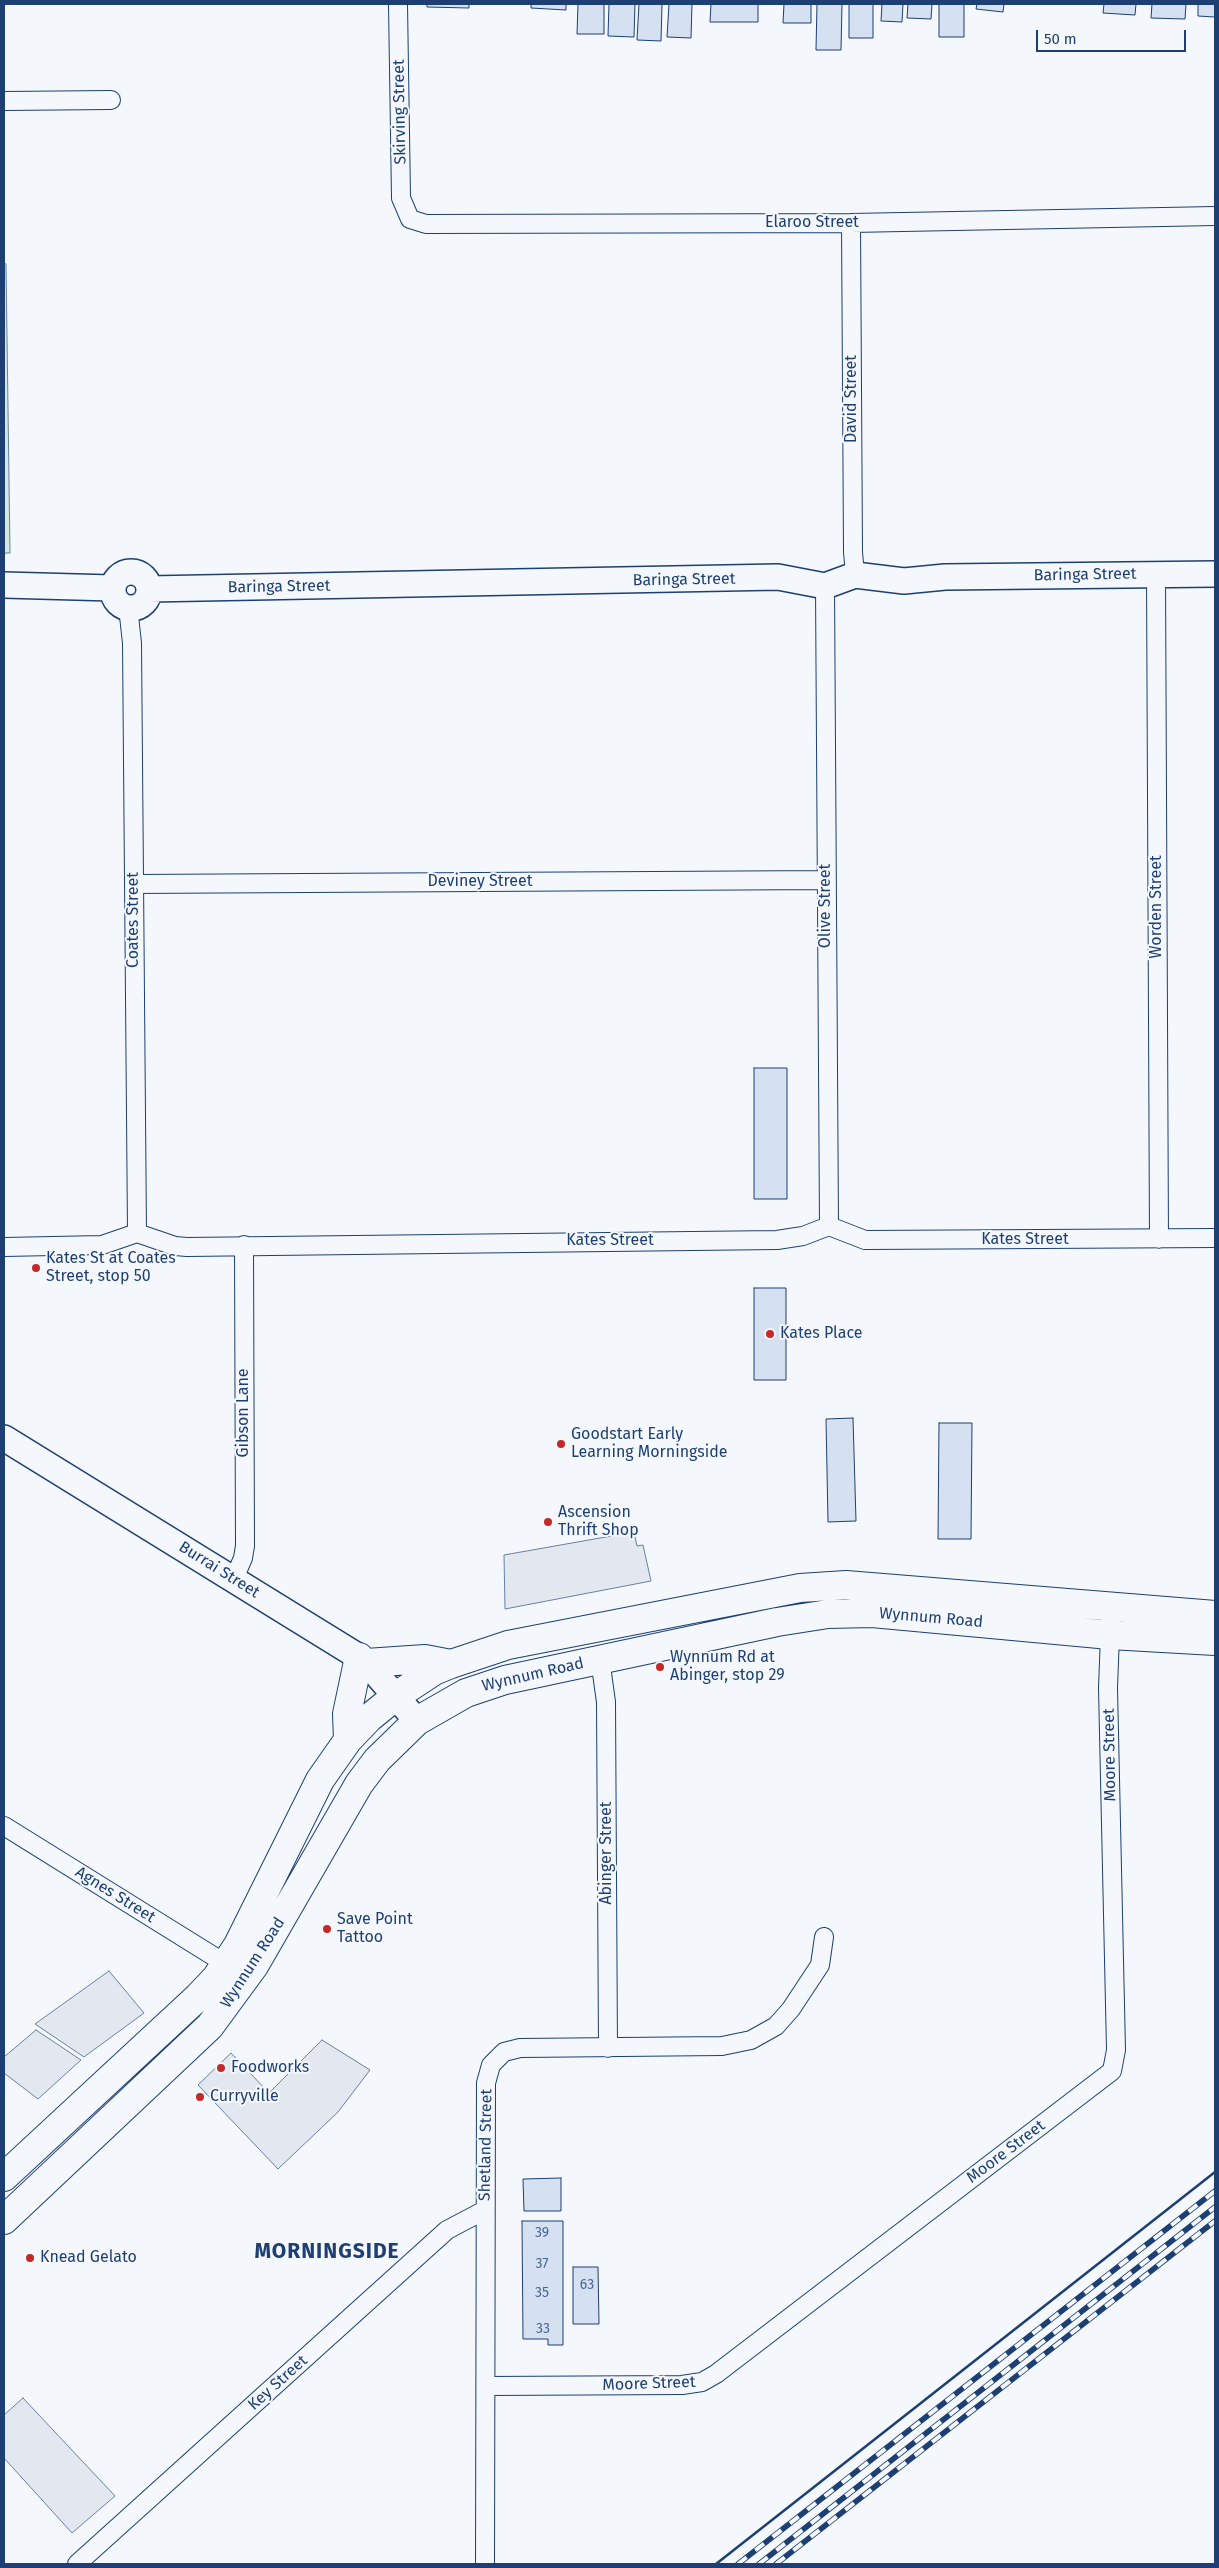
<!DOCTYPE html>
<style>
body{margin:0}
#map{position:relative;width:1219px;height:2568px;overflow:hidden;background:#f4f7fb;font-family:"Fira Sans",sans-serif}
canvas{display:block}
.frame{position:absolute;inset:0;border:5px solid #1d3f73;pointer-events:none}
.scale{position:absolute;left:1036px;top:30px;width:150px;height:22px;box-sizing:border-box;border:2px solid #1d3f73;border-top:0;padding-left:6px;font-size:15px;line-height:18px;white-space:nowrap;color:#1d3f73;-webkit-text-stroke:4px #f4f7fb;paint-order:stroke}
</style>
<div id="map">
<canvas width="1219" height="2568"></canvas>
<div class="frame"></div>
<div class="scale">50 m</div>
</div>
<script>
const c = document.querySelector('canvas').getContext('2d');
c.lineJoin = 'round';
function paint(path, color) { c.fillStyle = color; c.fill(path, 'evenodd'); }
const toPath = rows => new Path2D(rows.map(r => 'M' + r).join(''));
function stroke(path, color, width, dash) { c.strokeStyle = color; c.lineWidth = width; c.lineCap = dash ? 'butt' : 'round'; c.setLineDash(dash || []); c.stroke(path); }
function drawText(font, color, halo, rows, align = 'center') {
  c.font = font + ' "Fira Sans",sans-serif'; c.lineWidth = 4; c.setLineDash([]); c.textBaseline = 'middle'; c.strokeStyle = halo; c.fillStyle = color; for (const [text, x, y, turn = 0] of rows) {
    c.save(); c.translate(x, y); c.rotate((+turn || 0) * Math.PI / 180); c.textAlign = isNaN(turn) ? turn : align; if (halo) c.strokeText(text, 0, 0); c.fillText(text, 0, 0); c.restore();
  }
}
const green = toPath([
 [4,263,6,264,10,553,4,553,4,263]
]);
paint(green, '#d7e8df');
stroke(green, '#687fa3', 1);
const parking = toPath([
 [634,1532,637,1546,643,1545,651,1581,505,1609,504,1555,634,1532],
 [109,1971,144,2013,84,2057,35,2024,109,1971],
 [36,2030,81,2060,38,2099,4,2073,4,2057,36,2030],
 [322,2040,370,2070,338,2112,278,2169,198,2085,231,2053,269,2093,322,2040],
 [23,2398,115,2496,72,2533,4,2458,4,2415,23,2398]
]);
paint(parking, '#e3e8f0');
stroke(parking, '#687fa3', 1);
const building = toPath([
 [427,4,469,4,469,8,427,7,427,4],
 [531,4,566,4,566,10,531,8,531,4],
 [578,4,604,4,604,34,577,34,578,4],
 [609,4,635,4,634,37,608,36,609,4],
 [639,4,662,4,661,41,637,40,639,4],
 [669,4,692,4,691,38,667,37,669,4],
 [711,4,758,4,758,22,710,22,711,4],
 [784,4,811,4,811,23,783,23,784,4],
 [817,4,842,4,841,50,816,50,817,4],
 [849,4,873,4,873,38,849,38,849,4],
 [882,4,903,4,902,22,881,21,882,4],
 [908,4,932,4,931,19,907,18,908,4],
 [939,4,964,4,964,37,939,37,939,4],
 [977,4,1004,4,1003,12,976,9,977,4],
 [1104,4,1136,4,1135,15,1103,13,1104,4],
 [1152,4,1186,4,1185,19,1151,18,1152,4],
 [1198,4,1215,4,1215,17,1198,16,1198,4],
 [754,1068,787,1068,787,1199,754,1199,754,1068],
 [754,1288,786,1288,786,1380,754,1380,754,1288],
 [853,1418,856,1521,828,1522,826,1419,853,1418],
 [939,1423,972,1423,971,1539,938,1539,939,1423],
 [561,2178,561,2211,524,2211,523,2179,561,2178],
 [522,2221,563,2221,563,2345,548,2345,548,2339,523,2339,522,2221],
 [573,2267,598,2267,599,2324,573,2324,573,2267]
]);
paint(building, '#d5e0f0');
stroke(building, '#1d3f73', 1);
const street = toPath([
 [398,4,401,198,410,219,426,224,851,223,1215,216],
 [4,101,111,100],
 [851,223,853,552,855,575],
 [1156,574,1159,1239],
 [825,586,829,1226],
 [128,607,132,643,137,1233],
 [134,884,826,880],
 [4,1247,102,1245,137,1233,175,1246,187,1247,777,1240,803,1236,829,1226,865,1240,1215,1238],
 [234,1579,243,1558,245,1546,244,1245],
 [600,1659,606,1702,608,2048],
 [4,1826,226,1964],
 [487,2386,682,2385,702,2382,716,2374,1112,2071,1116,2050,1108,1688,1111,1608],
 [77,2564,447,2230,485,2210],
 [485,2564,486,2083,491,2065,504,2052,520,2048,722,2046,751,2040,776,2026,791,2009,820,1965,824,1937]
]);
const secondary = toPath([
 '113 590a18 18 0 1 1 36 0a18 18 0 1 1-36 0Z',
 [4,585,112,588],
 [149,589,778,577,825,586,855,575,904,581,945,577,1215,574],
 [4,1438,359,1657,378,1676,417,1721]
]);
const primary = toPath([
 [366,1663,425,1659,451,1664],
 [348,1740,347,1714,359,1657],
 [4,2177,198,1997,216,1978,238,1945,320,1780,348,1740,369,1718,396,1696,434,1671,451,1664,508,1645,800,1588,846,1585,1215,1615],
 [4,2220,210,2026,254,1966,359,1784,377,1760,417,1721,466,1693,505,1680,777,1622,828,1614,872,1613,1110,1635,1215,1641]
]);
stroke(street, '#1d3f73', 20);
stroke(secondary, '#1d3f73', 28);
stroke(primary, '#1d3f73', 30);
stroke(street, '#f4f7fb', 18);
stroke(secondary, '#f4f7fb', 25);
stroke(primary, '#f4f7fb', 28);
const rail = toPath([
 [738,2564,1215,2191],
 [759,2564,1215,2207],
 [776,2564,1215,2221]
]);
stroke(rail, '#1d3f73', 5.5);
stroke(rail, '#f4f7fb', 4, [11]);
stroke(toPath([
 [716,2564,1215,2172]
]), '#1d3f73', 2.5);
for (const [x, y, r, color] of [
 [36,1268,5,"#c62828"],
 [770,1334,5,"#c62828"],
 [561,1444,5,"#c62828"],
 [548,1522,5,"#c62828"],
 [660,1667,5,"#c62828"],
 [327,1929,5,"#c62828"],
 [221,2068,5,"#c62828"],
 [200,2097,5,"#c62828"],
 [30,2258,5,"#c62828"]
]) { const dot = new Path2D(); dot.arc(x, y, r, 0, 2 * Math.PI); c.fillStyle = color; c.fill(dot); stroke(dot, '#f4f7fb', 2); }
drawText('14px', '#4b6792', null, [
 ["39",542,2233],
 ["37",542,2264],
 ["63",587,2285],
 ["35",542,2293],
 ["33",543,2329]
]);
drawText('16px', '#1d3f73', '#f4f7fb', [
 ["Skirving Street",400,112,-91],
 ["Elaroo Street",812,223],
 ["David Street",852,399,-90],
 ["Baringa Street",1085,575,-1],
 ["Baringa Street",684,580,-1],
 ["Baringa Street",279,587,-1],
 ["Deviney Street",480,882],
 ["Olive Street",826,906,-90],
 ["Worden Street",1157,907,-90],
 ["Coates Street",134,920,-90],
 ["Kates Street",1025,1240],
 ["Kates Street",610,1241],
 ["Gibson Lane",244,1413,-90],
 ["Burrai Street",219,1570,32],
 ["Wynnum Road",931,1618,5],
 ["Wynnum Road",533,1675,-13],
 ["Moore Street",1110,1755,-91],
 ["Abinger Street",607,1853,-90],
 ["Agnes Street",115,1895,32],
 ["Wynnum Road",253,1963,-57],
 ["Shetland Street",486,2145,-89],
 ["Moore Street",1006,2152,-37],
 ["Key Street",278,2383,-42],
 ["Moore Street",649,2384,-2]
]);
drawText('16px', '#1d3f73', '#f4f7fb', [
 ["Kates St at Coates",46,1259],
 ["Street, stop 50",46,1277],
 ["Kates Place",780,1334],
 ["Goodstart Early",571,1435],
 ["Learning Morningside",571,1453],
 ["Ascension",558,1513],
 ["Thrift Shop",558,1531],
 ["Wynnum Rd at",670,1658],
 ["Abinger, stop 29",670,1676],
 ["Save Point",337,1920],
 ["Tattoo",337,1938],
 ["Foodworks",231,2068],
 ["Curryville",210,2097],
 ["Knead Gelato",40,2258]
], 'left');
c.letterSpacing = '1px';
drawText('bold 21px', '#1d3f73', '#f4f7fb', [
 ["MORNINGSIDE",327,2252]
]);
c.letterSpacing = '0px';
</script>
